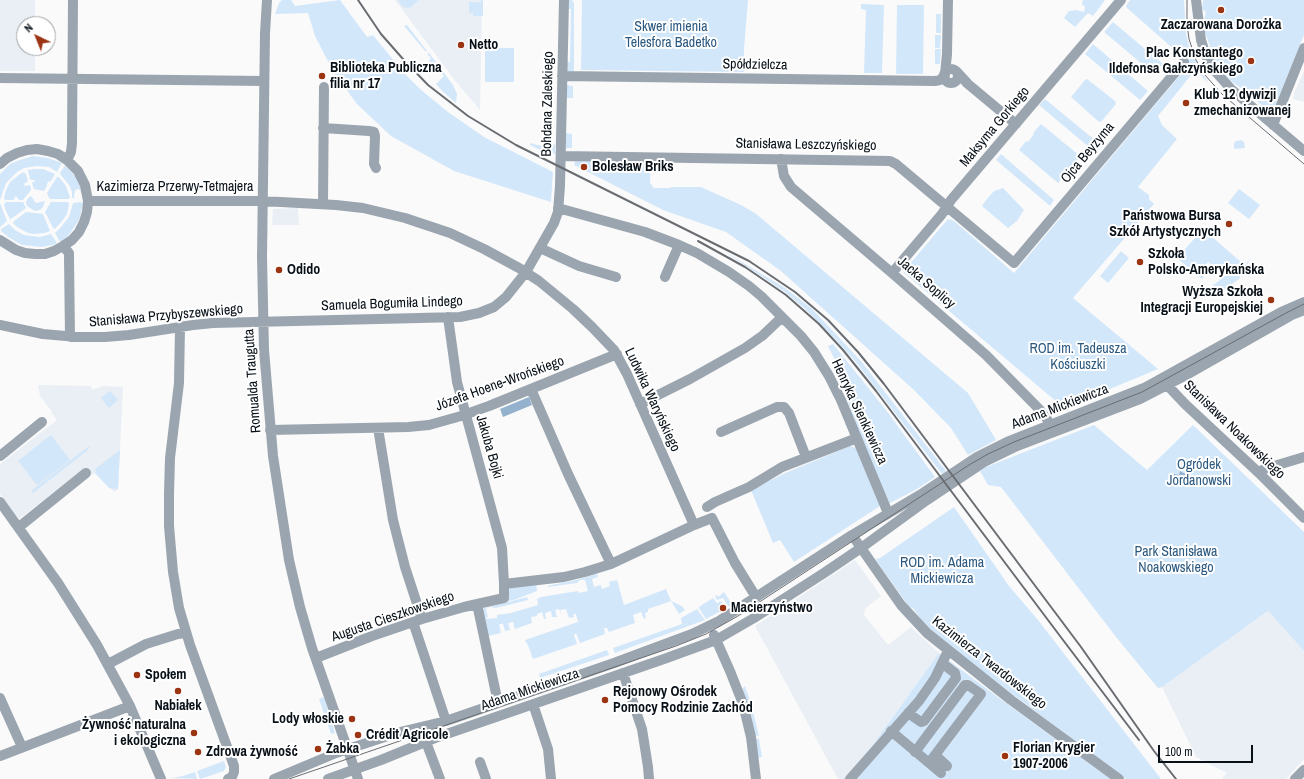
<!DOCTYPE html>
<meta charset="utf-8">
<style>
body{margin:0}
#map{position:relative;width:1304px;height:779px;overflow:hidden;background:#fafafa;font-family:"Archivo Narrow",sans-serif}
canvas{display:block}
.north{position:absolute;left:16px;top:16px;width:40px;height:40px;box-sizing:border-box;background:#fff;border:1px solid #9c9fa3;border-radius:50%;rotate:317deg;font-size:11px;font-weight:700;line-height:16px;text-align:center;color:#081018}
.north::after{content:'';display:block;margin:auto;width:14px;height:18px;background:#9b3412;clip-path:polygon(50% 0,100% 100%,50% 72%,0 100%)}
.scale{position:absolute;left:1158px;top:745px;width:95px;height:18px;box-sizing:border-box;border:2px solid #081018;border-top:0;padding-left:5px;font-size:12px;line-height:14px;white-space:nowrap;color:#081018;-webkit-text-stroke:3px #fff;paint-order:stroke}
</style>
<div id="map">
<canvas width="1304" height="779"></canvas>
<div class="north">N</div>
<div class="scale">100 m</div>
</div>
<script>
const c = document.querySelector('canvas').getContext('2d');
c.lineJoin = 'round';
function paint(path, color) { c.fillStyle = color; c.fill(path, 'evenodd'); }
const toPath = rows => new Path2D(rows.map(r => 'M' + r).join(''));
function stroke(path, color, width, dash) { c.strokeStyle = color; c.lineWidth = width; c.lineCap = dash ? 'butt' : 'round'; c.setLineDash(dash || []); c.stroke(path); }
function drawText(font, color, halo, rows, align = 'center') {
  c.font = font + ' "Archivo Narrow",sans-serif'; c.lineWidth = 4; c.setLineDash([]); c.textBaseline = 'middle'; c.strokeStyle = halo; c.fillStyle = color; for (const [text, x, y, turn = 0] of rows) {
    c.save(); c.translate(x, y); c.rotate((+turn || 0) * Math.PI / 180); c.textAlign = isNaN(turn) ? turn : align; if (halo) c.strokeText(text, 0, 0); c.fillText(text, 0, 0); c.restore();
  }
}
paint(toPath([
 [0,0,35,0,35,24,24,24,24,48,35,48,35,71,0,71],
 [395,0,482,0,480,110,453,78],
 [1304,71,1304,102,1293,99,1294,93],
 [298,208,299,225,272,225,273,209],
 [38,385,91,386,92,390,103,386,123,387,118,489,114,492,95,473,91,475,85,468,19,519,0,494,0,464,57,420,51,412,52,411,49,408,40,396],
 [855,560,881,596,865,609,864,615,888,645,911,627,939,653,864,757,854,769,843,779,838,779,755,626],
 [1268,611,1304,651,1304,759,1286,779,1223,779,1222,778,1227,773,1196,757,1162,687]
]), '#e9eff5');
paint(toPath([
 [282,0,291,0,295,6,340,0,367,37,373,35,404,73,420,89,448,112,484,137,553,172,551,202,454,171,391,136,357,104,334,73,315,36,308,13,275,14,279,3],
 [398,0,419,0,411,7,408,8,403,7],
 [481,0,483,0,483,16,473,16,473,13,469,13,469,2,481,2],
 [567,0,572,0,574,3,574,73,566,71,567,62,570,62,571,9,568,9],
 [582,0,748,0,744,49,744,72,581,70],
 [1083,0,1105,0,1093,16,1088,13,1075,27,1064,18,1069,11,1076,10,1084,12,1085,7,1082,4],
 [1130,0,1184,0,1186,34,1189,46,1198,67,1209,84,1185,59,1127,8,1126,6],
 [1203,0,1304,0,1304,35,1272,114,1241,88,1232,82,1225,74,1215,61,1205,32,1204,21,1206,12,1202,9],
 [861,4,884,5,882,73,864,73,866,10,861,9],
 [897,5,924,5,923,74,896,74],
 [936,14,941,14,941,33,936,33],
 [1113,22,1163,64,1154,74,1104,32],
 [407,25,427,51,426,52,404,26],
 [935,35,941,35,940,48,935,48],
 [1093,44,1148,91,1140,100,1085,54],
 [485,48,514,48,514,82,485,82],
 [935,49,941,49,940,64,935,64],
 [429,53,453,85,457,94,456,103,443,92,436,84,444,76,429,61,431,58,427,54],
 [1186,68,1192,74,1158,116,1162,125,1177,139,1138,187,1149,195,1149,199,1154,204,1073,298,1158,369,1064,408,903,272,948,219,954,221,1014,273],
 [1087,79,1115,101,1116,104,1101,122,1098,121,1071,97,1085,80],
 [566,85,573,86,573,98,565,98],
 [1045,99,1102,146,1096,153,1039,105],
 [1041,124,1080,156,1058,183,1019,150,1026,141,1028,142,1034,134,1033,133],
 [566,133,572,134,572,148,565,148],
 [1241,140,1244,142,1245,148,1234,149,1234,143,1236,141],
 [530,143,542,146,541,148,551,148,555,143,555,154,547,151,546,153,530,145],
 [1001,154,1054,200,1050,206,996,160],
 [33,156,48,158,62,163,57,172,49,167,37,166,24,168,17,172,6,183,0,200,0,174,10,164,17,161],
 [575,161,651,162,650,183,654,188,670,188,671,187,701,187,741,205,755,213,968,393,996,440,968,455,951,428,914,390,781,271,726,232,663,210,574,165],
 [65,165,77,178,81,187,83,197,80,190,78,189,75,190,74,198,72,198,72,192,69,185,60,174,60,173],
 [35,169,43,169,55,174,51,181,48,182,47,184,47,186,44,191,34,189,32,183,35,181,35,180,32,180,30,179,28,171,28,170],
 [23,172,26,174,28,181,24,184,25,186,30,185,31,189,31,190,23,200,19,200,17,197,15,196,14,200,5,200,4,198,6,190,10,182],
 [57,177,59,177,66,186,70,198,68,199,51,199,49,198,47,193],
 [1003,188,1024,210,1017,221,1008,228,982,206,986,200,994,191],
 [1239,189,1260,205,1249,219,1228,203],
 [31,196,36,203,45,201,43,207,40,210,35,211,27,206,26,202,28,198],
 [6,202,23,202,26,208,11,219,10,219,5,209,4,204],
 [51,202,68,202,69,204,67,214,63,220,55,229,53,228,45,212],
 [81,202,83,204,79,220,68,236,60,242,55,233,61,227,69,217,73,203],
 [0,203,7,221,0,227],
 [26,212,43,214,50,231,45,233,34,234,28,233,17,227,13,223,14,221],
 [9,224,15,230,24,235,40,237,51,234,57,243,53,245,41,247,22,245,8,237,1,231,1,229],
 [1203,229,1241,262,1246,264,1251,258,1239,279,1217,295,1211,287,1225,276,1208,262,1199,273,1204,277,1202,279,1177,258],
 [722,250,785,288,811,308,832,330,861,361,946,471,942,474,855,361,837,341,804,308,785,292],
 [1121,251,1129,258,1108,283,1100,276],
 [833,344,886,410,935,477,917,489,890,503,887,502,864,449,848,402,853,397,828,346],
 [110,391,118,400,109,408,101,398],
 [1094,425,1147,470,1193,425,1304,532,1304,651,1268,611,1162,687,1158,688,1116,637,1001,487,988,485,980,471,986,467],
 [51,435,70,460,37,485,18,461],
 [89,446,90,447,88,449,88,450,33,493,31,491],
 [850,446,856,448,880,506,794,562,780,540,773,543,751,490,783,474],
 [120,450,118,489,109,488,95,473,96,471,95,469],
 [954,507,1009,586,1038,620,1161,779,1126,779,976,667,937,636,921,620,913,608,909,607,876,560,876,559,880,558],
 [597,574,598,577,592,579,594,587,601,585,602,589,610,586,609,582,617,580,624,605,666,589,671,601,682,606,685,610,679,614,671,601,663,604,648,609,648,612,645,613,646,618,644,619,641,612,633,615,635,623,609,632,607,628,604,628,605,634,580,643,576,633,574,635,577,644,533,659,528,645,527,644,525,640,578,622,576,614,573,614,574,617,569,618,566,609,560,610,562,616,559,609,555,610,557,617,552,617,551,611,545,613,546,619,544,619,542,612,537,614,537,616,531,617,532,623,515,629,513,622,508,623,510,630,505,631,503,624,499,624,501,633,488,636,482,609,527,597,528,600,496,608,490,607,486,609,488,617,486,617,487,619,497,618,497,615,511,613,538,605,537,599,541,597,578,591,579,593,588,591,585,580,580,580,577,583,548,587,547,586,576,580],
 [536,583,537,591,514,600,502,602,506,598,511,586],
 [724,592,732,604,729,607,723,598,717,600,715,596,717,595,718,597],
 [713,598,717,603,721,601,726,608,706,619,699,608,699,607],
 [697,609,705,620,615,653,613,648,682,624,681,618],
 [607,650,609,655,540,678,539,674],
 [939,653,999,698,1111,779,843,779,854,769,864,757],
 [745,686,752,707,759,736,754,735,742,689],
 [324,697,335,733,331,734,319,699],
 [755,738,759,739,762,757,757,758],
 [224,761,226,767,224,771,200,779,197,771],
 [195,772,197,779,171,778,183,776]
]), '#d3e7fa');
paint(toPath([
 [529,397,532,405,503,417,500,409],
 [1180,471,1187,475,1190,480,1189,482,1182,482,1174,477,1174,474,1179,475]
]), '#94b1cd');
stroke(toPath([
 [267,0,265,33,262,257,264,350,273,456,289,560,300,607,312,648,358,779],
 [1196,0,1201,40,1206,56,1214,70,1231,89,1304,151],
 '944 76a7 7 0 1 1 14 0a7 7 0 1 1-14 0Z',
 [956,71,968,84,1016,124],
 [945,74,947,54,948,0],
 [562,76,935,81,940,80,945,75],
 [0,78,264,81],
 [1273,125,1304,48],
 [323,128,369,131,374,132,375,136,374,164,376,168],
 [561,156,890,161,896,164,1014,263,1184,62],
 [781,159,784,176,791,187,892,273,986,355,1040,410,1047,419,1052,431],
 [67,160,71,152,72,143,73,0],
 [0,164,7,158,17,153,27,150,37,149,48,151,58,154,67,160,78,171,85,185,88,201,87,212,84,222,79,232,72,240,63,246,54,251,45,254,35,254,25,253,16,250,0,240],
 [88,201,262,201,336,205,363,208,405,218,450,233,484,249,519,268,539,281,573,309,592,327,614,350,627,374,694,525,712,518,735,563,756,597],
 [323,204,324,87],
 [558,208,645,232,679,245,697,253,729,272,749,286,761,296,801,336,814,352,829,376,841,400,888,513],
 [63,246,69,253,69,258,70,337],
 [540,248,579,266,616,277],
 [892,273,942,214,951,200,1121,0],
 [665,277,679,245],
 [448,317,457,382,502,548,504,584],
 [0,325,43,334,77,337,105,337,129,335,193,325,213,323,460,317,479,313,494,307,506,297,526,272,554,223,558,212,560,186,564,0],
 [180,327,179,383,170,458,169,494,169,526,173,572,179,608,190,645,234,766,234,772,232,777,228,779],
 [1165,379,1169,387,1185,404,1259,473,1304,518],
 [531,389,568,474,611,564],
 [640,404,690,379,745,348,762,336,782,317],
 [378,428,393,520,405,567,422,619],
 [270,430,408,427,429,425,461,416,489,406,617,354],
 [721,432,777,407,784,407,789,413,806,457],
 [0,456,42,422],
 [1259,473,1264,469,1304,457],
 [0,502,58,583,97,645,130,706,161,779],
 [707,507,715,502,749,487,782,467,857,438],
 [19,527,86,473],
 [852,535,901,605,927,633,1011,700,1119,779],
 [477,604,498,703],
 [413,622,446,721],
 [714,635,730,671,743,704,751,737,756,779],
 [316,658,372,636,422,619,464,607,504,598,504,584,564,577,585,572,611,564,694,525],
 [108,664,146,644,178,634,186,633],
 [623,673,642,729,648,767,649,779],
 [0,698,22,747],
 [533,704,548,749,551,779],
 [908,713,921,722,924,721,956,678,955,673,942,663],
 [891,731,941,773],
 [426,742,440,779],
 [915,752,965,685,968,685,981,694,929,763],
 [935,755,947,766],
 [0,756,130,706],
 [480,762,486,779],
 [274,779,336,753,400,732,446,721,614,663,692,634,719,621,852,535,923,493,977,457,1007,442,1144,388,1281,312,1304,302],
 [328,779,381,760,435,738,664,659,716,640,754,618,824,573,861,548,927,500,984,462,1017,446,1140,399,1190,373,1292,315,1304,310],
 [850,779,919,701,935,678,948,651],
 [1295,779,1304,770]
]), '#9ba5af', 10);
stroke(toPath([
 [1187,0,1187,24,1189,39,1196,60,1204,74,1222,94,1304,164],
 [289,779,676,646,706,634,738,616,969,465,988,454,1014,442,1142,392,1286,313,1304,304]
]), '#696d72', 1);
stroke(toPath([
 [358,0,381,34,403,59,428,85,468,116,516,145,749,261,795,292,828,320,858,352,884,384,1081,647,1154,751,1176,779],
 [698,241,745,267,786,295,819,324,843,350,876,391,1063,640,1139,740]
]), '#696d72', 2);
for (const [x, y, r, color] of [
 [1221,10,4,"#9b3412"],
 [461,45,4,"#9b3412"],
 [1251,61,4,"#9b3412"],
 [322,76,4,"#9b3412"],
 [1186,103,4,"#9b3412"],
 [584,167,4,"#9b3412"],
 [1229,224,4,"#9b3412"],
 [1140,262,4,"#9b3412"],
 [279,270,4,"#9b3412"],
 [1271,300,4,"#9b3412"],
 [723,608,4,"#9b3412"],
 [137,675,4,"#9b3412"],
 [178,691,4,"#9b3412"],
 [605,700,4,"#9b3412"],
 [352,719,4,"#9b3412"],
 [194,733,4,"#9b3412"],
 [358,735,4,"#9b3412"],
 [318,749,4,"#9b3412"],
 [198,752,4,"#9b3412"],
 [1005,756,4,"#9b3412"]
]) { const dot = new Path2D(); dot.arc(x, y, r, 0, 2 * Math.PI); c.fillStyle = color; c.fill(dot); stroke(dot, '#fff', 1.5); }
drawText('bold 14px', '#081018', '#fff', [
 ["Zaczarowana Dorożka",1221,25,"center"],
 ["Netto",469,45],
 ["Plac Konstantego",1243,53,"right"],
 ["Ildefonsa Gałczyńskiego",1243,69,"right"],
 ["Biblioteka Publiczna",330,68],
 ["filia nr 17",330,84],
 ["Klub 12 dywizji",1194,95],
 ["zmechanizowanej",1194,111],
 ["Bolesław Briks",592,167],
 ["Państwowa Bursa",1221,216,"right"],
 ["Szkół Artystycznych",1221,232,"right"],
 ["Szkoła",1148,254],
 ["Polsko-Amerykańska",1148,270],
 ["Odido",287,270],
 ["Wyższa Szkoła",1263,292,"right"],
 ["Integracji Europejskiej",1263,308,"right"],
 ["Macierzyństwo",731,608],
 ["Społem",145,675],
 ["Rejonowy Ośrodek",613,692],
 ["Pomocy Rodzinie Zachód",613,708],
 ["Nabiałek",178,706,"center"],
 ["Lody włoskie",344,719,"right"],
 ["Żywność naturalna",186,725,"right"],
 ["i ekologiczna",186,741,"right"],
 ["Crédit Agricole",366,735],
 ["Florian Krygier",1013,748],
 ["1907-2006",1013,764],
 ["Żabka",326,749],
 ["Zdrowa żywność",206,752]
], 'left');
drawText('14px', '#2b587f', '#fff', [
 ["Skwer imienia",671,27],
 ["Telesfora Badetko",671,43],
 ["ROD im. Tadeusza",1078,349],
 ["Kościuszki",1078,365],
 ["Ogródek",1199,465],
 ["Jordanowski",1199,481],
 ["Park Stanisława",1176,552],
 ["Noakowskiego",1176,568],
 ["ROD im. Adama",942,563],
 ["Mickiewicza",942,579]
]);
drawText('14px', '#081018', '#fff', [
 ["Spółdzielcza",755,65,1],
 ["Bohdana Zaleskiego",548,104,-89],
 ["Maksyma Gorkiego",995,127,-50],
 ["Stanisława Leszczyńskiego",806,145,1],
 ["Ojca Beyzyma",1088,153,-50],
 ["Kazimierza Przerwy-Tetmajera",175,187],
 ["Jacka Soplicy",926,283,41],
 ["Samuela Bogumiła Lindego",392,304,-2],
 ["Stanisława Przybyszewskiego",166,316,-5],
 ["Romualda Traugutta",253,381,-94],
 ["Józefa Hoene-Wrońskiego",500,384,-20],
 ["Ludwika Waryńskiego",652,400,65],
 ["Adama Mickiewicza",1060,407,-21],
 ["Henryka Sienkiewicza",859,412,65],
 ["Stanisława Noakowskiego",1234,430,44],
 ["Jakuba Bojki",489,447,74],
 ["Augusta Cieszkowskiego",393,617,-19],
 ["Kazimierza Twardowskiego",989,663,38],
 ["Adama Mickiewicza",530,690,-19]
]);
</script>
